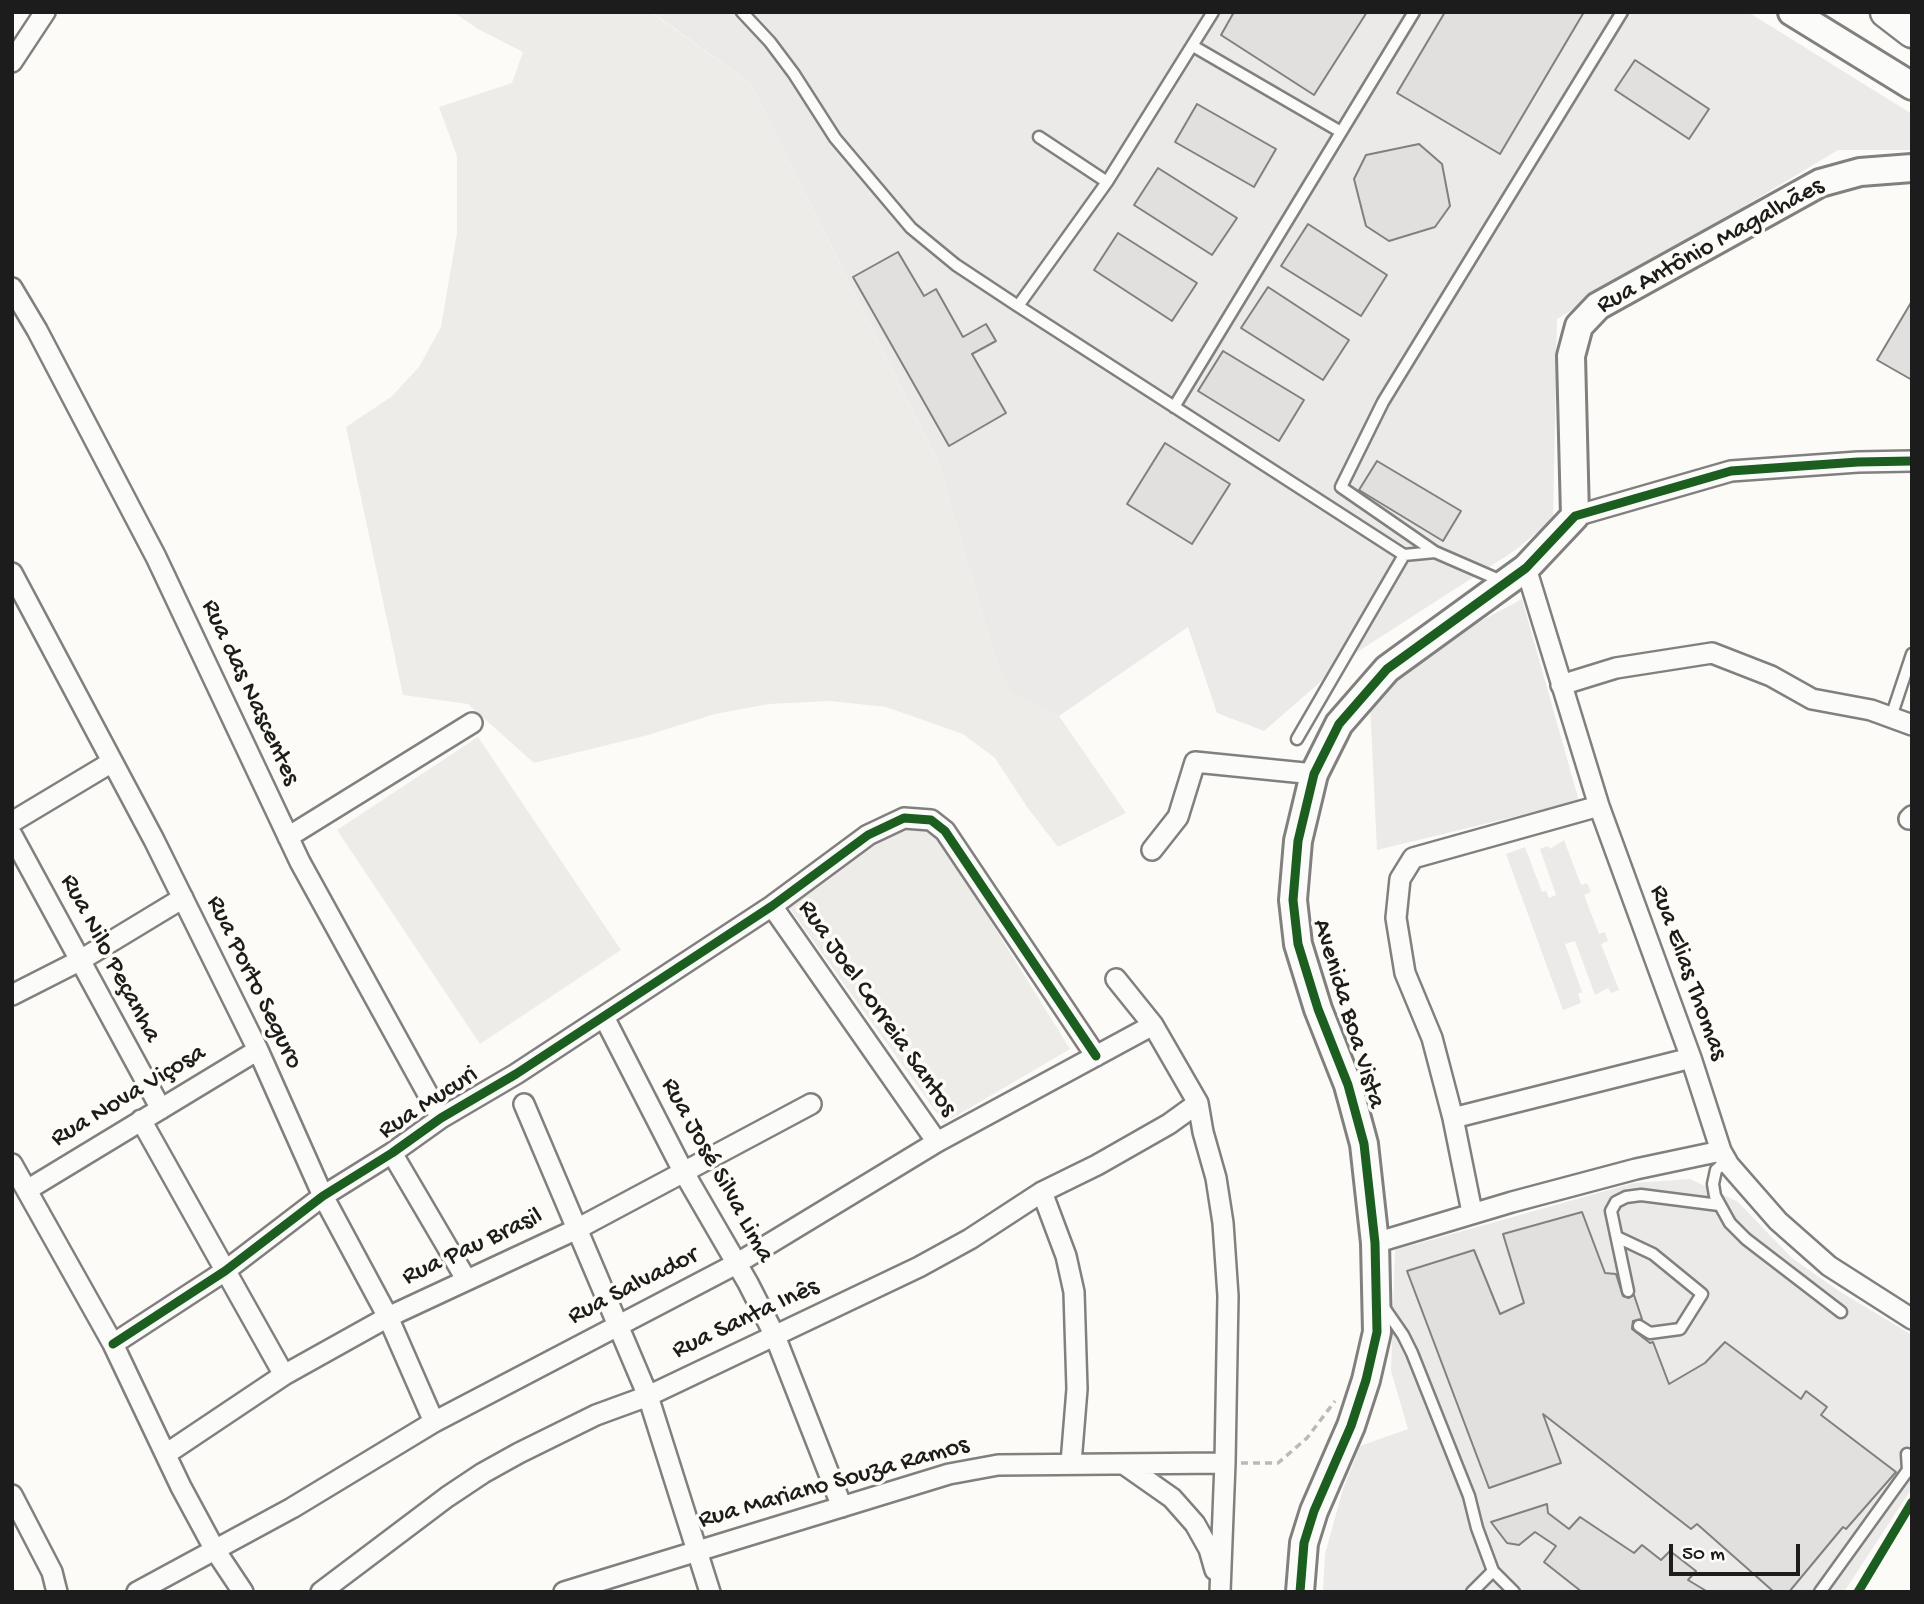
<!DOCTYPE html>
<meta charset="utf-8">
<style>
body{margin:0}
#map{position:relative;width:1924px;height:1604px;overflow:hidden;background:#fcfbf8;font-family:"Gochi Hand",sans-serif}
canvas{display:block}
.frame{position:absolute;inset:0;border:14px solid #1c1c1c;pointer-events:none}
.scale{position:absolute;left:1669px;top:1544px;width:131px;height:32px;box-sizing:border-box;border:4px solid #1c1c1c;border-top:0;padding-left:9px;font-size:21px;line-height:24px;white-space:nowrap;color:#1c1c1c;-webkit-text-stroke:5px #fdfcf7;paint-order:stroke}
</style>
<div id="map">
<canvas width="1924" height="1604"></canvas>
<div class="frame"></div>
<div class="scale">50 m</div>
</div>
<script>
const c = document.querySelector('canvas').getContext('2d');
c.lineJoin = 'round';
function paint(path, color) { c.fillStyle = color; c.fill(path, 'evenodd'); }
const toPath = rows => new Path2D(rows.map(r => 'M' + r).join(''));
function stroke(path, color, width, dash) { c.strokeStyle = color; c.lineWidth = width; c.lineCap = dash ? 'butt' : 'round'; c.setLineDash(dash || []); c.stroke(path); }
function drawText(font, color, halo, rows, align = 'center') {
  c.font = font + ' "Gochi Hand",sans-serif'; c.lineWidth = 7; c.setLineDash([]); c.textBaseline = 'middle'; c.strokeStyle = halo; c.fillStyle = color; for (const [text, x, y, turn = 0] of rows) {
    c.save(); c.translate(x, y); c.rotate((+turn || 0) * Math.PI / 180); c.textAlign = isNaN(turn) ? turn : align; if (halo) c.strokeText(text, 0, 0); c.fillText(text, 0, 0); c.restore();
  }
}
paint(toPath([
 [652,12,1748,12,1912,114,1912,150,1838,150,1557,319,1553,520,1514,551,1348,658,1264,731,1217,713,1188,627,1059,716,1013,693,996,661,938,461,750,83],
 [1522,599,1579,801,1377,850,1370,703,1409,667,1451,637],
 [1564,840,1581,885,1587,883,1591,892,1584,895,1599,934,1605,932,1608,941,1601,944,1619,990,1611,993,1608,988,1595,995,1575,941,1565,944,1582,992,1578,994,1581,1003,1563,1010,1506,854,1525,847,1542,892,1546,891,1549,898,1556,895,1540,849,1548,846,1550,849],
 [1690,1179,1738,1202,1792,1258,1839,1291,1912,1335,1912,1488,1844,1592,1323,1592,1325,1554,1343,1489,1360,1446,1408,1429,1391,1371,1395,1250,1634,1183]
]), '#ebeae8');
paint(toPath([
 [453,12,651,12,750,83,938,461,996,661,1014,693,1059,716,1126,813,1058,847,1027,807,995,758,963,734,886,707,830,701,769,704,715,714,648,735,534,763,468,704,403,695,346,427,391,397,419,367,441,327,457,233,457,156,439,107,512,83,523,52,478,29],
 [478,737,621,950,480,1044,337,830],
 [923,812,1070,1049,944,1123,788,906]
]), '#edece8');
const building = toPath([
 [1234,12,1367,12,1314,95,1221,35,1234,12],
 [1445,12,1584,12,1500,154,1397,93,1445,12],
 [1635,60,1709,109,1689,139,1615,90,1635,60],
 [1197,104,1276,149,1254,187,1175,142,1197,104],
 [1419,144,1442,164,1450,206,1435,227,1389,241,1366,226,1354,179,1366,155,1419,144],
 [1158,168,1237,218,1212,255,1134,205,1158,168],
 [1308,224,1387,275,1361,316,1281,266,1308,224],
 [1118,233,1197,283,1172,321,1094,270,1118,233],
 [898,252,924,296,936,289,963,337,986,324,996,341,972,354,1006,413,949,446,853,277,898,252],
 [1268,287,1349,340,1323,380,1241,328,1268,287],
 [1912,301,1912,380,1877,360,1912,301],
 [1223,351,1304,400,1279,441,1198,391,1223,351],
 [1165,443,1230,484,1192,544,1127,504,1165,443],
 [1377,461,1461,511,1443,541,1359,490,1377,461],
 [1582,1212,1605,1273,1616,1274,1623,1296,1629,1298,1634,1295,1642,1319,1633,1321,1632,1329,1650,1343,1653,1342,1669,1384,1705,1363,1725,1342,1801,1399,1806,1391,1827,1407,1821,1415,1896,1472,1846,1529,1843,1527,1789,1592,1774,1592,1697,1524,1691,1529,1543,1414,1561,1463,1489,1488,1407,1271,1474,1250,1500,1314,1524,1303,1503,1234,1582,1212],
 [1547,1504,1548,1513,1569,1529,1580,1517,1634,1553,1642,1545,1661,1560,1670,1551,1696,1571,1688,1580,1708,1592,1582,1592,1544,1562,1556,1546,1535,1532,1519,1545,1507,1543,1491,1522,1547,1504]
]);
paint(building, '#e1e0de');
stroke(building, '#81807f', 2);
const lane = toPath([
 [742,12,770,42,794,74,835,138,911,228,956,265,1018,306,1107,182,1213,12],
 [1193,46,1341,132],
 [1039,137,1107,182],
 [1018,306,1404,555,1297,739],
 [1174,407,1414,12],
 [1404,555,1435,552],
 [1504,582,1435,552,1341,487,1383,402,1622,12],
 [1891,717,1912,654],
 [1727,1160,1716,1170,1713,1184,1715,1196,1730,1223,1746,1239,1841,1312],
 [1619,1238,1653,1254,1702,1294,1680,1329,1650,1333,1639,1326],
 [1628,1291,1611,1211,1616,1202,1626,1197,1641,1195,1719,1205],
 [1383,1306,1403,1335,1412,1353,1469,1496,1477,1528,1493,1571,1514,1592],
 [1472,1592,1493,1571],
 [1820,1592,1908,1470,1907,1454]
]);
const street = toPath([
 [12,62,45,12],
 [12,288,37,330,156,557,300,862,441,1118],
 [1575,516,1731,471,1858,462,1912,461],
 [1526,568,1599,806,1691,1058,1721,1151,1729,1165,1778,1221,1829,1266,1912,1319],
 [12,573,154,840,258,1050,323,1196,388,1317,434,1422],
 [1561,685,1616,668,1712,653,1771,676,1812,699,1871,710,1912,725],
 [1909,819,1912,816],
 [12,822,112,762],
 [12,835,161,1109],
 [288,837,472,723],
 [1152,850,1178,817,1195,762,1314,774],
 [772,906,937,1142],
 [1116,979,1153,1025,1198,1103,1203,1132,1216,1178,1223,1223,1228,1296,1225,1463,1220,1592],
 [12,995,79,961,183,898],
 [604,1017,683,1171,748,1283,775,1336,842,1507],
 [524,1104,648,1396,710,1592],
 [1453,1118,1691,1058],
 [141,1120,284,1375],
 [392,1153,466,1279],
 [12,1164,113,1344,181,1487,215,1550,243,1592],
 [27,1190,258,1050],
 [1042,1192,1066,1256,1074,1292,1077,1389,1071,1463],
 [1472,1212,1453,1118,1432,1038,1405,973,1396,918,1400,879,1413,858,1599,806],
 [1375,1243,1512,1202,1636,1169,1721,1151],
 [113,1344,225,1271,323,1196,392,1153,441,1118,516,1074,772,906,868,835,904,818,931,820,945,831,1096,1056],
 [166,1454,284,1375,388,1317,577,1229,811,1104],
 [1125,1465,1172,1498,1195,1524,1209,1549,1215,1570],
 [12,1495,52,1572,57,1592],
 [137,1592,292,1508,434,1422,736,1264,937,1142,1153,1025],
 [321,1592,447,1497,483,1473,519,1453,596,1415,648,1396,919,1267,970,1239,1042,1192,1097,1165,1169,1124,1198,1103],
 [564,1592,949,1474,998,1465,1225,1463]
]);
const secondary = toPath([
 [1792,12,1912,86],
 [1300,1592,1304,1543,1314,1511,1351,1426,1366,1380,1377,1332,1375,1243,1364,1144,1348,1085,1318,1009,1298,944,1293,900,1298,841,1314,774,1339,724,1387,669,1526,568,1575,516,1571,356,1579,326,1598,306,1820,183,1860,172,1912,168]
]);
const primary = toPath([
 [1886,12,1912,32]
]);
stroke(lane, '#81807f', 15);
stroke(street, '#81807f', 24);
stroke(secondary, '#81807f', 32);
stroke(primary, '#81807f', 35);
stroke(toPath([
 [1241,1463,1278,1463,1307,1438,1335,1401]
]), '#bbbab8', 3.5, [7, 5]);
stroke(lane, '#fbfbf9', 10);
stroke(street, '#fbfbf9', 19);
stroke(secondary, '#fbfbf9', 26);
stroke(primary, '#fbfbf9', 30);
stroke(toPath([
 [113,1344,225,1271,323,1196,392,1153,441,1118,516,1074,772,906,868,835,904,818,931,820,945,831,1096,1056],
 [1300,1592,1304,1543,1314,1511,1351,1426,1366,1380,1377,1332,1375,1243,1364,1144,1348,1085,1318,1009,1298,944,1293,900,1298,841,1314,774,1339,724,1387,669,1526,568,1575,516,1731,471,1858,462,1912,461],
 [1858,1592,1912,1502]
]), '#1b5e20', 9);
drawText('26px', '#1c1c1c', '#fdfcf7', [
 ["Rua Antônio Magalhães",1711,247,-29],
 ["Rua das Nascentes",249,693,65],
 ["Rua Nilo Peçanha",109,959,62],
 ["Rua Elias Thomas",1687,973,70],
 ["Rua Porto Seguro",253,983,64],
 ["Rua Joel Correia Santos",876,1009,55],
 ["Avenida Boa Vista",1347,1014,73],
 ["Rua Nova Viçosa",129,1097,-31],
 ["Rua Mucuri",429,1104,-33],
 ["Rua José Silva Lima",716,1171,61],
 ["Rua Pau Brasil",473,1248,-25],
 ["Rua Salvador",634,1287,-27],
 ["Rua Santa Inês",746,1320,-25],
 ["Rua Mariano Souza Ramos",834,1484,-16]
]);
</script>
